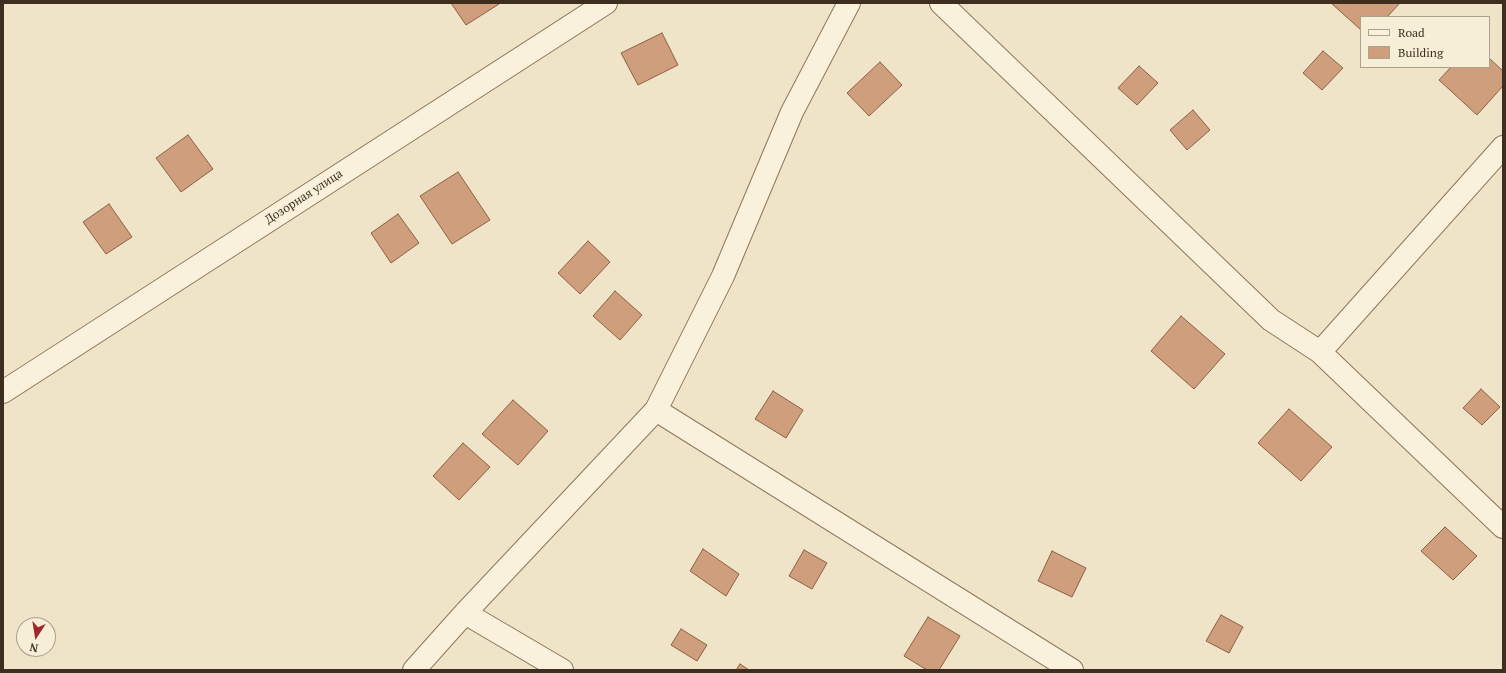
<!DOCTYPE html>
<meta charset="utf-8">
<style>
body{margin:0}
#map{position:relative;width:1506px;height:673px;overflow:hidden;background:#f0e4c8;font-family:"PT Serif",serif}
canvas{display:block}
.frame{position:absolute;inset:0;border:4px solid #3d2e20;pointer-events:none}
.legend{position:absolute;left:1360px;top:16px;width:130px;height:52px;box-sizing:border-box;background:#f7eed8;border:1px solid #ada18e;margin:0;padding:5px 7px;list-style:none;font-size:12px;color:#3d2e20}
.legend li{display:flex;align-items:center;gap:8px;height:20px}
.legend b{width:20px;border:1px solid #ada18e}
.north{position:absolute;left:16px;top:617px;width:40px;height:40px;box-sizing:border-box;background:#f7eed8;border:1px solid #ada18e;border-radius:50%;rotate:192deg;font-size:11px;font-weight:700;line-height:16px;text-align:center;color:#3d2e20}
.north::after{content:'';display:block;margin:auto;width:14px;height:18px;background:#9e2a2b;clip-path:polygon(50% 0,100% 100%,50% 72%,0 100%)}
</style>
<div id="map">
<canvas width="1506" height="673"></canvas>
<div class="frame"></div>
<ul class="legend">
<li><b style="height:5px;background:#faf1dc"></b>Road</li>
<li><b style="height:11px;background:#cf9f7d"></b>Building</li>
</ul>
<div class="north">N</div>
</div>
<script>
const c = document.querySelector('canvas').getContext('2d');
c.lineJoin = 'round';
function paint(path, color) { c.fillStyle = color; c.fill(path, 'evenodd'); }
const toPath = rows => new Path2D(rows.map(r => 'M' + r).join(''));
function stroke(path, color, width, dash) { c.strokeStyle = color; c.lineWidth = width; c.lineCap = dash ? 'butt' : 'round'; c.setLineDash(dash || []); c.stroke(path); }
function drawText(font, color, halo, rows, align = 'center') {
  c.font = font + ' "PT Serif",serif'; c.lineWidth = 3; c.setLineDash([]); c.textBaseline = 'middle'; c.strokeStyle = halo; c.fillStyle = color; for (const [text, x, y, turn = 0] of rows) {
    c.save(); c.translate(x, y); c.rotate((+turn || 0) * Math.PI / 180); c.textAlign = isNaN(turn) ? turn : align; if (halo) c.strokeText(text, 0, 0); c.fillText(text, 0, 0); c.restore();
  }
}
const building = toPath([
 [451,3,498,3,499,4,466,25,451,3],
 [1331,3,1400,3,1387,17,1361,17,1361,30,1331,3],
 [662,33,678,65,638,85,621,53,662,33],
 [1323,51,1343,68,1322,90,1303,73,1323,51],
 [1489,58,1503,71,1503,86,1477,115,1439,80,1451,67,1489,67,1489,58],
 [880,62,902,85,869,116,847,93,880,62],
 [1139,66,1158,83,1137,105,1118,88,1139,66],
 [1193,110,1210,130,1187,150,1170,130,1193,110],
 [188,135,213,169,181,192,156,158,188,135],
 [458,172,490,220,452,244,420,196,458,172],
 [109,204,132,237,106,254,83,222,109,204],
 [398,214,419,243,391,263,371,233,398,214],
 [588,241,610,262,580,294,558,273,588,241],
 [615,291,642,315,620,340,593,316,615,291],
 [1181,316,1225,354,1194,389,1151,351,1181,316],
 [1481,389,1500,407,1482,425,1463,408,1481,389],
 [773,391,803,410,786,438,755,419,773,391],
 [513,400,548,431,518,465,482,434,513,400],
 [1289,409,1332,447,1301,481,1258,443,1289,409],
 [463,443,490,467,459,500,433,476,463,443],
 [1445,527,1477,556,1453,580,1421,551,1445,527],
 [703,549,739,574,726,596,690,571,703,549],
 [804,550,827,563,812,589,789,576,804,550],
 [1052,551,1086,568,1072,597,1038,581,1052,551],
 [1221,615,1243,627,1229,653,1206,641,1221,615],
 [928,617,960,636,939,670,927,670,904,656,928,617],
 [681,629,707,645,697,661,671,645,681,629],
 [740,664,749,670,736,670,740,664]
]);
paint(building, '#cf9f7d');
stroke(building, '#8d5f41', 1);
const minor = toPath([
 [941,3,1271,320,1320,352,1503,527],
 [1320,352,1503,147],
 [3,392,606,3],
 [656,410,1072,670],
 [465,613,562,670],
 [414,670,465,613,656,410,723,276,792,112,849,3]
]);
stroke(minor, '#8d765c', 24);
stroke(minor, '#faf1dc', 22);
drawText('12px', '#3d2e20', '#f7eed8', [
 ["Дозорная улица",304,197,-33]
]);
</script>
